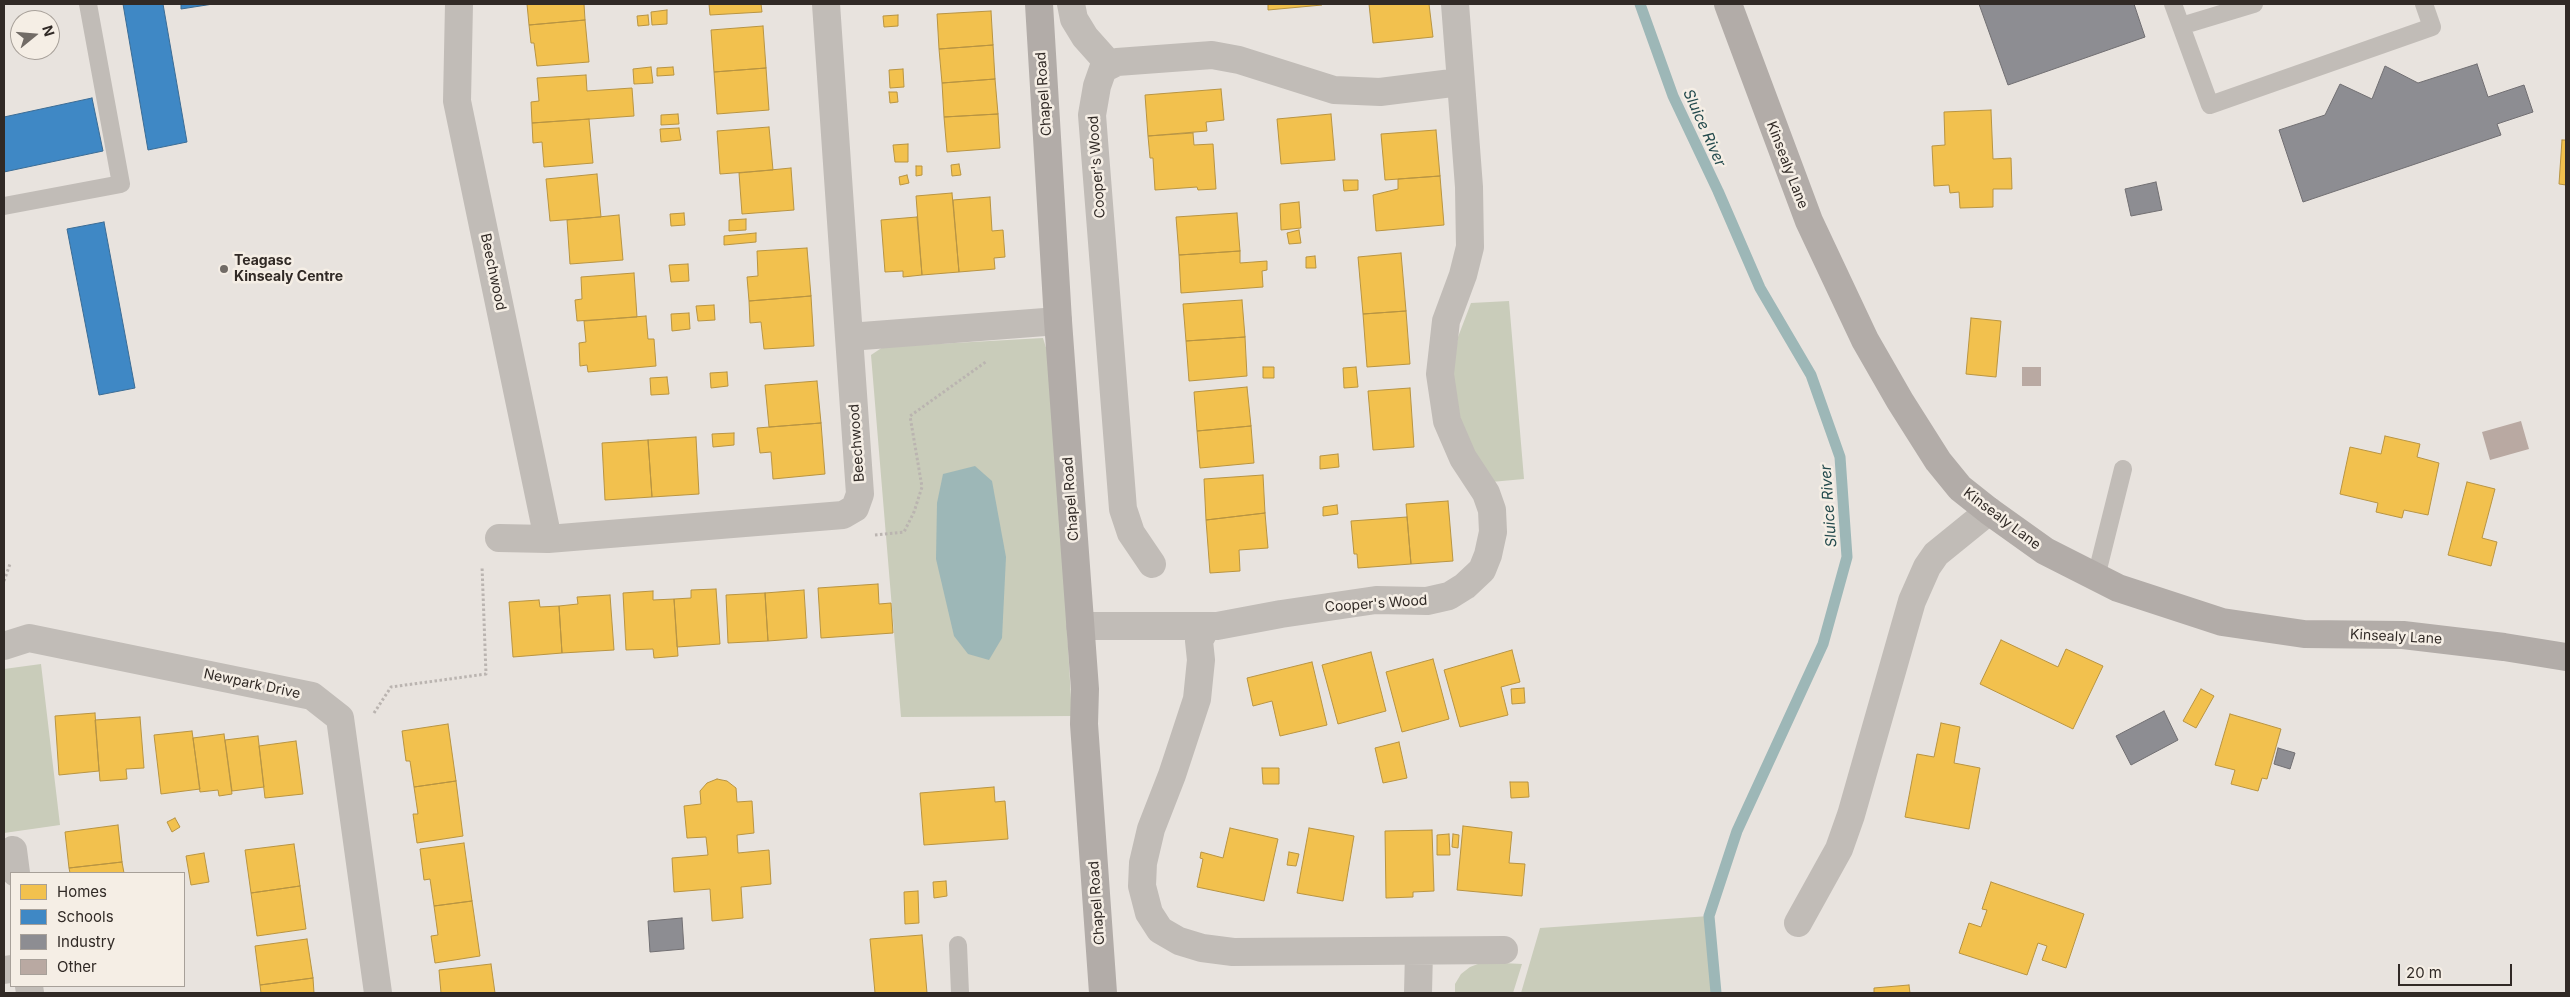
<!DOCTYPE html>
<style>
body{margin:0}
#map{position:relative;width:2570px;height:997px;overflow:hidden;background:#e8e3de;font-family:Inter,sans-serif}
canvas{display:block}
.frame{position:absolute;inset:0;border:5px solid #312a26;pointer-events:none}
.legend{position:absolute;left:10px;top:872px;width:175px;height:115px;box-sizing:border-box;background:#f5eee5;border:1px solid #a7a099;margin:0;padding:6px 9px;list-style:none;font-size:15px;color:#312a26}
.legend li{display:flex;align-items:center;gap:10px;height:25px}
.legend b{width:25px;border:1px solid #a7a099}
.north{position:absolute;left:10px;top:10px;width:50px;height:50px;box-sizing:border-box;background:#f5eee5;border:1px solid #a7a099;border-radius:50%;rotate:73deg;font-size:14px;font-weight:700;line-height:20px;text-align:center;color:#312a26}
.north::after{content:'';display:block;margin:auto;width:18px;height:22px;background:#716b66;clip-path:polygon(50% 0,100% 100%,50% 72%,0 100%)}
.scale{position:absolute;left:2398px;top:964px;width:114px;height:22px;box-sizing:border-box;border:2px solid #312a26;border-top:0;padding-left:6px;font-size:15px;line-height:18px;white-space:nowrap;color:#312a26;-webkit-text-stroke:4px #f5eee5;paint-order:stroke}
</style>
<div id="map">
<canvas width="2570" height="997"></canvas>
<div class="frame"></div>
<ul class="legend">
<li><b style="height:14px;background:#f2c14e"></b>Homes</li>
<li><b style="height:14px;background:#3f88c5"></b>Schools</li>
<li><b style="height:14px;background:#8d8d92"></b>Industry</li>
<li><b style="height:14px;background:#b9a9a2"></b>Other</li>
</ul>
<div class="north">N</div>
<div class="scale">20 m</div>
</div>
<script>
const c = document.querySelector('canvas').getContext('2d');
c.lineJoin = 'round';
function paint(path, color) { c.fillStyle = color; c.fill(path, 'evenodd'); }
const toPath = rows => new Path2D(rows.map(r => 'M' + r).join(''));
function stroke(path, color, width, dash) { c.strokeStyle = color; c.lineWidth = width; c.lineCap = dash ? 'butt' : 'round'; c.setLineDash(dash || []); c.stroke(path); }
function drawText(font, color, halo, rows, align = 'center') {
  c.font = font + ' Inter,sans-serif'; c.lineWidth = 5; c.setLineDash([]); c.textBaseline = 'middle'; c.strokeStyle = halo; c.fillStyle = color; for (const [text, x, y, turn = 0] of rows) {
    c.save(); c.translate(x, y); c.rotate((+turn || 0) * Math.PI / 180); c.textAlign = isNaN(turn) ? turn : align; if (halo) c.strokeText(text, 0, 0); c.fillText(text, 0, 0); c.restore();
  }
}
paint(toPath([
 [1509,301,1524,479,1491,482,1464,438,1452,374,1458,337,1471,303],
 [1043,338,1052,367,1072,716,901,717,871,355,883,347],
 [41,664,60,825,4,833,4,669],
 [1709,916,1716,993,1521,993,1540,928],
 [1483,962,1522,964,1513,993,1455,993,1455,984,1461,974,1470,967]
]), '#c9ccba');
paint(toPath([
 [975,466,992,481,1006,557,1002,638,989,660,968,654,954,636,936,559,937,503,943,474]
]), '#9db7b7');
const homes = toPath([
 [527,4,584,4,585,20,529,25,527,4],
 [709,4,761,4,762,12,710,15,709,4],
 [1268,4,1322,4,1322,5,1268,10,1268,4],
 [1369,4,1429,4,1433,37,1373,43,1369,4],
 [667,10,667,24,652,25,651,12,667,10],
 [991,11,993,45,939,49,937,14,991,11],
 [648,15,649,25,638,26,637,16,648,15],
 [898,15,898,26,884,27,883,16,898,15],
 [585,20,589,62,537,66,534,43,531,43,529,25,585,20],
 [763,26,766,68,714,72,711,30,763,26],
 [993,45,995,79,942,83,939,49,993,45],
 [651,67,653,83,634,84,633,69,651,67],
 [673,67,674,75,657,76,657,68,673,67],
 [766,68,769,110,717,114,714,72,766,68],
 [903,69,904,87,890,88,889,70,903,69],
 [586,75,587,91,632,88,634,116,532,123,531,102,539,101,537,78,586,75],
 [995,79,998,114,944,117,942,83,995,79],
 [1221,89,1224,120,1206,122,1207,131,1148,136,1145,95,1221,89],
 [889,92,897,92,898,102,890,103,889,92],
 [1991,110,1993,159,2011,158,2012,189,1993,189,1993,207,1960,208,1959,192,1950,193,1949,185,1934,186,1932,146,1945,145,1944,112,1991,110],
 [678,114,679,124,661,125,661,115,678,114],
 [998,114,1000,148,947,152,944,117,998,114],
 [1331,114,1335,160,1281,164,1277,119,1331,114],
 [589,119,593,163,544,167,542,142,533,143,532,123,589,119],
 [769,127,773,170,720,174,717,131,769,127],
 [679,128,681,140,661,142,660,129,679,128],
 [1436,130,1440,176,1385,180,1381,134,1436,130],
 [1193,133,1194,145,1213,144,1216,189,1198,190,1197,187,1155,190,1153,158,1150,158,1148,136,1193,133],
 [2562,140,2566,140,2566,185,2559,184,2562,140],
 [908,144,908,162,895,162,893,145,908,144],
 [959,164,961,175,952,176,951,165,959,164],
 [916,166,922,166,922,175,916,176,916,166],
 [791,168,794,210,742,214,739,173,791,168],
 [597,174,601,217,550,221,546,179,597,174],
 [907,175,909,183,900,185,899,177,907,175],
 [1440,176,1444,225,1376,231,1373,195,1398,189,1398,179,1440,176],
 [1343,180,1358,180,1358,190,1344,191,1343,180],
 [952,193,959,272,922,275,916,196,952,193],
 [990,197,992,231,1003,230,1005,257,994,258,995,269,959,272,953,200,990,197],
 [1299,202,1301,228,1281,230,1280,204,1299,202],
 [684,213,685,225,671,226,670,214,684,213],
 [1237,213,1240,251,1179,255,1176,217,1237,213],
 [619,215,623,260,570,264,567,220,619,215],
 [917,217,922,275,903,277,903,271,885,272,881,220,917,217],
 [746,219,746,230,729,231,729,220,746,219],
 [1299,230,1301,243,1289,244,1287,233,1299,230],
 [756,233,756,242,724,245,724,236,756,233],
 [807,248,811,296,749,301,747,277,758,276,757,251,807,248],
 [1240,251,1240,263,1267,261,1267,270,1262,271,1263,287,1181,293,1179,255,1240,251],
 [1401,253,1406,311,1363,314,1358,257,1401,253],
 [1315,256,1316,268,1306,268,1306,257,1315,256],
 [688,264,689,281,671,282,669,265,688,264],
 [634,273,637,317,577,321,575,300,582,299,581,277,634,273],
 [811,296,814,346,764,349,761,322,750,323,749,301,811,296],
 [1242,300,1245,337,1186,341,1183,304,1242,300],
 [714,305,715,320,698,321,696,306,714,305],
 [1406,311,1410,364,1367,367,1363,314,1406,311],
 [689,313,690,329,672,331,671,314,689,313],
 [646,316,648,339,654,339,656,366,588,372,587,365,580,366,579,343,586,342,584,321,646,316],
 [1971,318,2001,321,1996,377,1966,374,1971,318],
 [1245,337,1247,376,1189,381,1186,341,1245,337],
 [1263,367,1274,367,1274,378,1263,378,1263,367],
 [1356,367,1358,387,1344,388,1343,368,1356,367],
 [727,372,728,386,711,388,710,373,727,372],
 [667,377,669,394,651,395,650,378,667,377],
 [817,381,821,423,769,427,765,385,817,381],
 [1247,387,1251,426,1197,431,1194,392,1247,387],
 [1410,388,1414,447,1373,450,1368,391,1410,388],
 [821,423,825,474,773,479,771,452,760,453,757,428,821,423],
 [1251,426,1254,463,1200,468,1197,431,1251,426],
 [734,433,734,445,713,447,712,434,734,433],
 [2385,436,2420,444,2417,457,2439,463,2428,515,2404,510,2402,518,2376,512,2378,503,2340,494,2350,447,2381,454,2385,436],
 [696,437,699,494,652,497,648,440,696,437],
 [648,440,652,497,605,500,602,443,648,440],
 [1338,454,1339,467,1320,469,1320,456,1338,454],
 [1263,475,1265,513,1206,520,1204,479,1263,475],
 [2467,482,2495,489,2482,538,2497,542,2491,566,2448,555,2467,482],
 [1448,501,1453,561,1411,564,1406,504,1448,501],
 [1337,505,1338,514,1323,516,1323,507,1337,505],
 [1265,513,1268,548,1239,550,1240,571,1210,573,1206,520,1265,513],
 [1407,517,1411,564,1358,568,1357,554,1354,554,1351,521,1407,517],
 [878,584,879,604,891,603,893,633,821,638,818,588,878,584],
 [716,589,720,644,677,647,674,599,691,598,691,590,716,589],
 [804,590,807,638,768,641,765,593,804,590],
 [653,591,653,600,674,599,678,656,654,658,653,649,626,650,623,593,653,591],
 [765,593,768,641,728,643,726,595,765,593],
 [610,595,614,650,562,653,559,606,578,604,577,597,610,595],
 [539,600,540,607,559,606,562,653,513,657,509,602,539,600],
 [2001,640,2058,667,2066,649,2103,666,2073,729,1980,684,2001,640],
 [1512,650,1520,682,1501,687,1508,715,1460,727,1444,670,1512,650],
 [1371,652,1386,711,1338,724,1322,665,1371,652],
 [1433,659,1449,719,1402,732,1386,672,1433,659],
 [1312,662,1327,725,1280,736,1272,701,1253,706,1247,678,1312,662],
 [1524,688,1525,703,1512,704,1511,689,1524,688],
 [2201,689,2214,696,2196,728,2183,721,2201,689],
 [95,713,99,771,59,775,55,716,95,713],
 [2230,714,2281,729,2267,779,2262,778,2258,791,2231,784,2235,770,2215,765,2230,714],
 [140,717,144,768,126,769,127,779,100,781,95,720,140,717],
 [1941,723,1960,727,1954,763,1980,768,1969,829,1905,817,1917,754,1934,757,1941,723],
 [448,724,456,781,414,787,410,761,406,761,402,731,448,724],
 [192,731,200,789,161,794,154,735,192,731],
 [224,734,232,794,219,796,218,790,200,792,193,738,224,734],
 [258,736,264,787,232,791,225,740,258,736],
 [296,741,303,794,265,798,259,746,296,741],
 [1399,742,1407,778,1383,783,1375,748,1399,742],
 [1262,768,1279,768,1279,784,1263,784,1262,768],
 [717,779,727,781,736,788,737,802,752,801,754,833,737,835,738,853,769,850,771,884,741,887,743,918,712,921,710,889,674,892,672,858,708,855,706,837,687,838,684,806,701,804,700,791,707,783,717,779],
 [456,781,463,836,417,843,413,814,418,814,414,787,456,781],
 [1510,782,1528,782,1529,797,1511,798,1510,782],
 [994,787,995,802,1005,801,1008,839,924,845,920,793,994,787],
 [175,818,180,827,172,832,167,822,175,818],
 [118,825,122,862,69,868,65,832,118,825],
 [1463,826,1512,832,1509,863,1525,864,1522,896,1457,890,1463,826],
 [1230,828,1278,839,1264,901,1197,887,1203,859,1200,858,1201,852,1223,858,1230,828],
 [1309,828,1354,836,1343,901,1297,893,1309,828],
 [1432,830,1434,891,1413,892,1413,897,1386,898,1385,831,1432,830],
 [1449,834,1450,855,1437,855,1437,835,1449,834],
 [1453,834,1459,835,1458,848,1452,847,1453,834],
 [464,843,472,901,434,906,430,879,424,880,420,849,464,843],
 [294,844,300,886,251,893,245,850,294,844],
 [1289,852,1299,854,1296,866,1287,865,1289,852],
 [204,853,209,882,191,885,186,856,204,853],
 [122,862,124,873,70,873,69,868,122,862],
 [946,881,947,896,934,898,933,882,946,881],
 [1991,882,2084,914,2066,968,2042,960,2047,946,2038,943,2027,975,1959,953,1969,923,1981,927,1987,910,1982,909,1991,882],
 [300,886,306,929,257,936,251,893,300,886],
 [918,891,919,923,905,924,904,892,918,891],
 [472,901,480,956,435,963,431,936,438,935,434,906,472,901],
 [922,935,927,993,875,993,870,939,922,935],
 [307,939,313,978,260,985,255,946,307,939],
 [491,964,495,993,441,993,439,970,491,964],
 [313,978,314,993,261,993,260,985,313,978],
 [1909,985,1910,993,1874,993,1874,988,1909,985]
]);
paint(homes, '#f2c14e');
stroke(homes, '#b89442', 1);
const schools = toPath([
 [123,4,163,4,187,142,148,150,123,4],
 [181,4,213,4,181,9,181,4],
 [92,98,103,151,4,172,4,117,92,98],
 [104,222,135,388,99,395,67,229,104,222]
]);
paint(schools, '#3f88c5');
stroke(schools, '#3b6c95', 1);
const industry = toPath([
 [1979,4,2134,4,2145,37,2008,85,1979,4],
 [2477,64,2488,97,2524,85,2533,112,2497,124,2501,135,2303,202,2279,130,2325,115,2340,84,2372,99,2385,66,2418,83,2477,64],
 [2156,182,2162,210,2131,216,2125,189,2156,182],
 [2164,711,2178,740,2131,765,2116,736,2164,711],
 [2278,748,2295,753,2290,769,2274,764,2278,748],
 [682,918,684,949,650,952,648,921,682,918]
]);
paint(industry, '#8d8d92');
stroke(industry, '#716f72', 1);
stroke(toPath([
 [1640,4,1673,96,1718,191,1760,288,1811,375,1840,457,1847,557,1823,644,1737,831,1709,916,1716,993]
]), '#9db7b7', 11);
paint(toPath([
 [2022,367,2041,367,2041,386,2022,386],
 [2521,421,2529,449,2490,460,2482,432]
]), '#b9a9a2');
stroke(toPath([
 [875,535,904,532,914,512,922,487,910,416,987,361],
 [4,581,10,564],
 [374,713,391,687,486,674,482,566]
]), '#bab4b0', 3, [2.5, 2.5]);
stroke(toPath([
 [2173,4,2210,105,2432,27,2424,4],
 [2181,26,2254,4],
 [4,206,121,184,88,4],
 [2096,577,2123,469],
 [958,945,960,993]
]), '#c1bcb7', 18);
stroke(toPath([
 [459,4,457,101,548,539],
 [826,4,849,337],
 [1071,4,1074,19,1085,37,1110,65],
 [499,538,548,539,843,515,855,508,860,494,849,337,1058,321],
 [1152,564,1131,533,1123,509,1092,115,1097,86,1103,69,1117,62,1212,55,1239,60,1334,90,1380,92,1460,82],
 [1080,626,1217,626,1281,614,1376,600,1427,601,1449,596,1465,586,1482,570,1488,555,1493,532,1492,510,1486,493,1463,458,1447,421,1440,374,1446,321,1463,275,1470,247,1469,187,1455,4],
 [1207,626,1199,641,1201,660,1197,699,1172,775,1151,829,1143,863,1142,886,1149,913,1160,930,1179,941,1202,948,1233,952,1504,950],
 [4,646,29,638,312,696,340,718,378,993],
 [13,850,16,873],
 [1798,923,1839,849,1851,815,1912,601,1927,567,1936,554,1989,511],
 [4,970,11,969],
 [29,986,30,993],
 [1418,993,1419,952]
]), '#c1bcb7', 28);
stroke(toPath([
 [1039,4,1058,321,1085,689,1084,724,1103,993],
 [1728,4,1809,221,1865,340,1900,401,1938,461,1960,488,1989,511,2045,551,2118,588,2222,622,2304,634,2403,635,2504,647,2566,657]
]), '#b2aca8', 28);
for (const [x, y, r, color] of [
 [224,269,5,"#716b66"]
]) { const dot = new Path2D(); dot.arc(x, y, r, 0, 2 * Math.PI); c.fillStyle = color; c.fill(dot); stroke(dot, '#f5eee5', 2); }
drawText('14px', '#312a26', '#f5eee5', [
 ["Chapel Road",1044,94,-94],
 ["Kinsealy Lane",1787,165,69],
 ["Cooper's Wood",1097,167,-94],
 ["Beechwood",493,272,78],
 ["Beechwood",857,443,-94],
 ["Chapel Road",1071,499,-94],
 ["Kinsealy Lane",2002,519,37],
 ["Cooper's Wood",1376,604,-4],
 ["Kinsealy Lane",2396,637,3],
 ["Newpark Drive",252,684,12],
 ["Chapel Road",1097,903,-94]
]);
drawText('bold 14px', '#312a26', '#f5eee5', [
 ["Teagasc",234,261],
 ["Kinsealy Centre",234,277]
], 'left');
drawText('italic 15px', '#22494c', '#f5eee5', [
 ["Sluice River",1704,128,66],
 ["Sluice River",1829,506,-94]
]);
</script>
